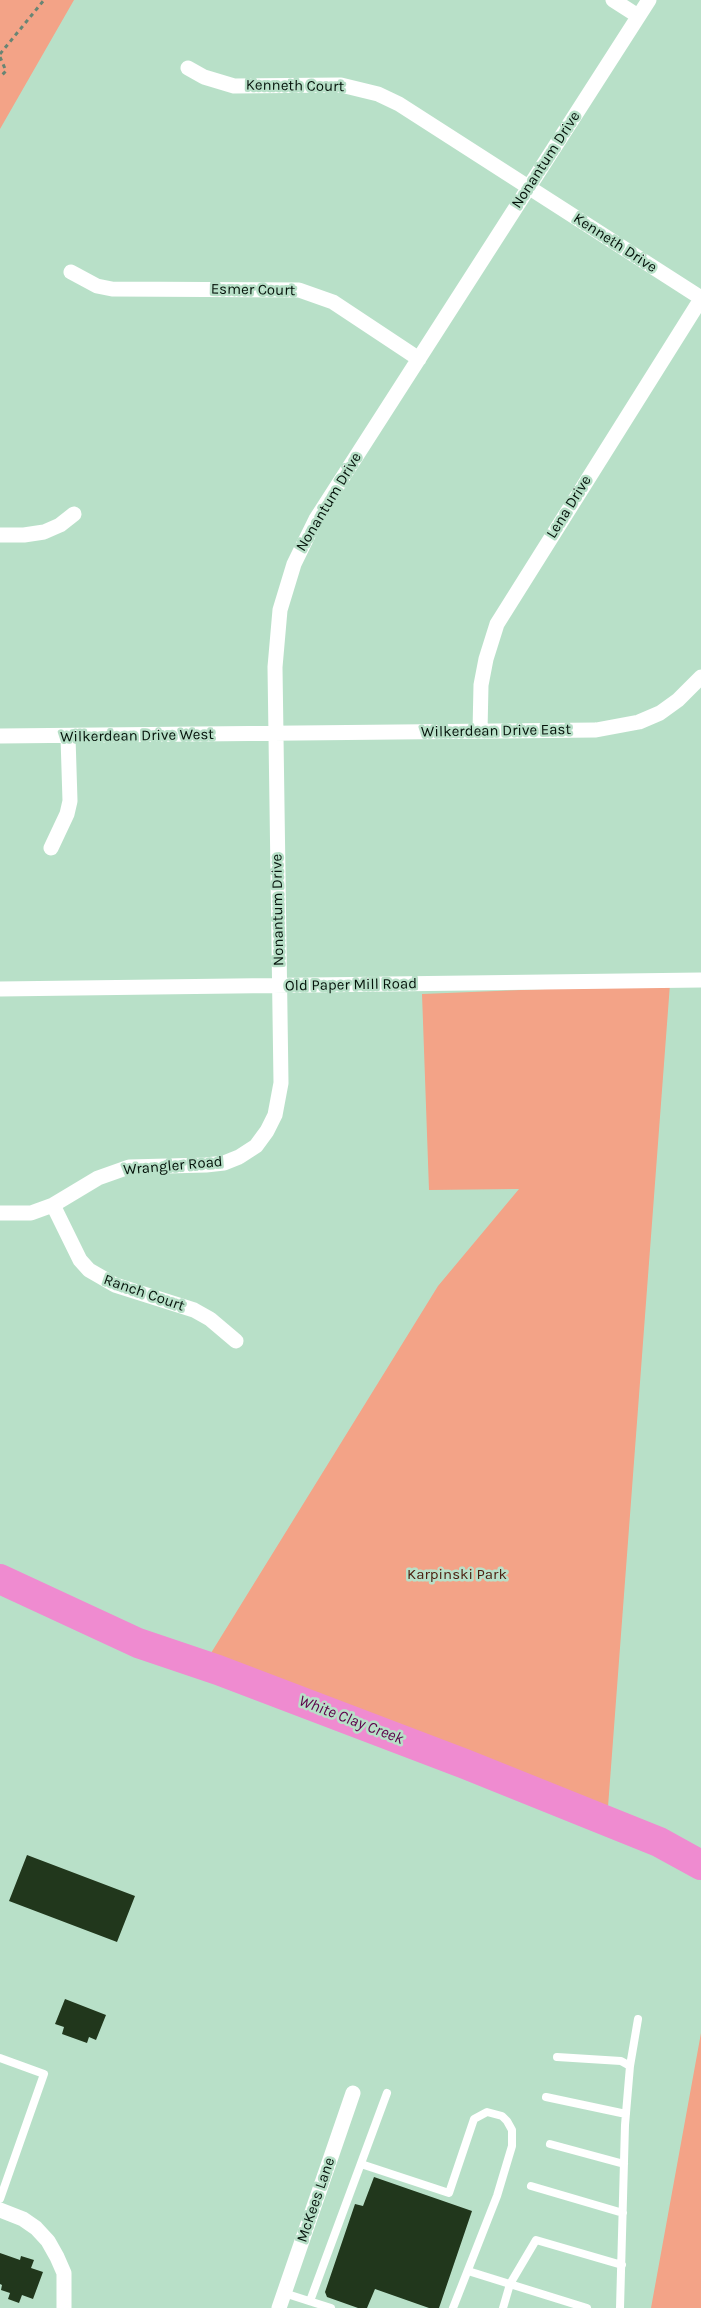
<!DOCTYPE html>
<style>
body{margin:0}
canvas{display:block;background:#b8e0c8}
</style>
<canvas width="701" height="2308"></canvas>
<script>
const c = document.querySelector('canvas').getContext('2d');
c.lineJoin = 'round';
function paint(path, color) { c.fillStyle = color; c.fill(path, 'evenodd'); }
const toPath = rows => new Path2D(rows.map(r => 'M' + r).join(''));
function stroke(path, color, width, dash) { c.strokeStyle = color; c.lineWidth = width; c.lineCap = dash ? 'butt' : 'round'; c.setLineDash(dash || []); c.stroke(path); }
function drawText(font, color, halo, rows, align = 'center') {
  c.font = font + ' Karla,sans-serif'; c.lineWidth = 5; c.setLineDash([]); c.textBaseline = 'middle'; c.strokeStyle = halo; c.fillStyle = color; for (const [text, x, y, turn = 0] of rows) {
    c.save(); c.translate(x, y); c.rotate((+turn || 0) * Math.PI / 180); c.textAlign = isNaN(turn) ? turn : align; if (halo) c.strokeText(text, 0, 0); c.fillText(text, 0, 0); c.restore();
  }
}
paint(toPath([
 [0,0,74,0,0,129],
 [670,984,608,1807,424,1745,374,1725,306,1689,257,1670,224,1660,211,1653,438,1286,519,1189,429,1190,422,994],
 [701,2033,701,2308,651,2308]
]), '#f3a387');
stroke(toPath([
 [0,1579,138,1643,218,1670,465,1764,659,1842,701,1865]
]), '#ef8bd0', 30);
paint(toPath([
 [27,1855,135,1896,117,1942,9,1901],
 [65,1999,106,2015,96,2040,89,2037,87,2043,62,2034,64,2027,55,2024],
 [374,2177,472,2211,439,2308,429,2308,375,2289,367,2308,358,2308,327,2297,325,2292,355,2204,363,2206],
 [0,2253,20,2260,21,2256,34,2260,31,2268,43,2272,33,2299,22,2295,19,2303,8,2299,10,2293,1,2290,2,2285,0,2284]
]), '#21371c');
stroke(toPath([
 [0,54,44,0],
 [0,57,6,71,0,77]
]), '#688574', 3, [4, 4]);
stroke(toPath([
 [557,2057,621,2061,630,2066,625,2125,620,2308],
 [0,2058,44,2074,0,2199],
 [630,2066,638,2019],
 [546,2097,626,2114],
 [550,2144,624,2164],
 [361,2164,449,2193,474,2119,487,2112,502,2116,507,2121,512,2130,512,2146,497,2196,453,2308],
 [531,2186,623,2213],
 [468,2271,587,2308],
 [284,2293,331,2308],
 [310,2301,387,2093],
 [503,2308,510,2284,536,2240,622,2265]
]), '#fff', 8);
stroke(toPath([
 [613,0,638,16],
 [188,68,204,77,234,86,341,85,378,94,399,104,701,298],
 [71,272,97,286,112,289,299,290,333,302,419,359],
 [0,535,24,535,44,532,60,525,74,514],
 [480,731,481,685,486,659,497,624,701,299],
 [0,736,596,730,639,722,660,713,678,700,701,677],
 [51,848,67,814,70,801,68,737],
 [0,989,701,980],
 [53,1205,80,1260,89,1270,115,1285,194,1310,210,1319,236,1341],
 [0,1213,31,1213,53,1205,98,1178,129,1167,206,1165,224,1163,239,1157,256,1146,267,1131,275,1115,281,1083,275,667,280,610,294,564,316,519,649,0],
 [0,2210,23,2219,36,2228,48,2241,57,2257,64,2273,64,2308],
 [279,2308,353,2093]
]), '#fff', 15);
drawText('15px', '#04120a', '#b8e0c8', [
 ["Kenneth Court",295,86,1],
 ["Nonantum Drive",546,160,-57],
 ["Kenneth Drive",615,243,33],
 ["Esmer Court",253,290,1],
 ["Nonantum Drive",329,502,-59],
 ["Lena Drive",569,507,-58],
 ["Wilkerdean Drive East",496,731,-1],
 ["Wilkerdean Drive West",137,736,-1],
 ["Nonantum Drive",278,910,-91],
 ["Old Paper Mill Road",351,985,-1],
 ["Wrangler Road",173,1166,-5],
 ["Ranch Court",144,1293,19],
 ["McKees Lane",316,2200,-71]
]);
drawText('15px', '#4b2010', '#b8e0c8', [
 ["Karpinski Park",457,1575]
]);
drawText('italic 16px', '#5d004a', '#b8e0c8', [
 ["White Clay Creek",351,1720,21]
]);
</script>
